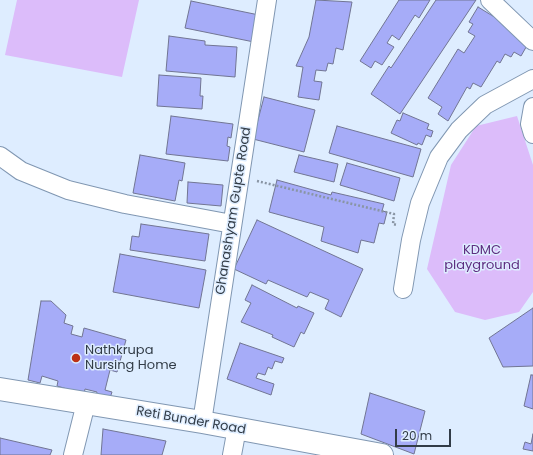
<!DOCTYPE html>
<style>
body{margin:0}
#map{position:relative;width:533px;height:455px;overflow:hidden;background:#deedff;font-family:Poppins,sans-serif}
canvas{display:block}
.scale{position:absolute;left:395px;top:429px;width:56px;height:18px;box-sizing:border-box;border:2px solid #323c47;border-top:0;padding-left:5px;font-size:12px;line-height:14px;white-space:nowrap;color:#323c47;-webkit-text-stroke:3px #deedff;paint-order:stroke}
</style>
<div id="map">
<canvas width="533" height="455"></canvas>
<div class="scale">20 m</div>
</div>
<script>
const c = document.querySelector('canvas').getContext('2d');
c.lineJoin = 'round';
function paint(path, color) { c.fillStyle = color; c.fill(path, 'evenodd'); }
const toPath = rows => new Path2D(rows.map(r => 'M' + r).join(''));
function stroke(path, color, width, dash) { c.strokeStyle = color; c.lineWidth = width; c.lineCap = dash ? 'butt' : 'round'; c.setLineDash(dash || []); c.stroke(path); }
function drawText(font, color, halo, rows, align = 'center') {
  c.font = font + ' Poppins,sans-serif'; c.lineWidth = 3; c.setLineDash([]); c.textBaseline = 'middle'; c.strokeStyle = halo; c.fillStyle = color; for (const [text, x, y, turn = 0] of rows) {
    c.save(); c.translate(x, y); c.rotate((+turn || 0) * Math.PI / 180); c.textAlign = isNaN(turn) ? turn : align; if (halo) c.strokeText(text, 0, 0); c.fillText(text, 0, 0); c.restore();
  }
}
paint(toPath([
 [17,0,139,0,122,77,5,55],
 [517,116,533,165,533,292,519,312,485,320,455,312,427,269,451,165,476,126]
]), '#dcbcfa');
const building = toPath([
 [316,0,352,2,343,50,336,48,333,64,328,63,326,71,316,70,314,81,322,82,319,100,298,97,303,67,296,66,309,37,316,0],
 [399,0,430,0,419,18,415,15,399,40,392,35,387,43,394,47,382,65,375,61,371,68,360,61,399,0],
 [436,0,476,0,400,114,371,94,389,66,391,68,436,0],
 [191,1,259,15,254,42,185,28,191,1],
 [478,7,519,32,529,42,521,56,514,52,511,57,505,54,500,63,497,61,481,87,473,83,470,89,467,87,448,121,438,114,442,107,428,98,458,49,464,53,475,36,468,32,473,24,469,22,478,7],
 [169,36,205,41,205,45,237,47,235,77,166,71,169,36],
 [159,75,201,78,200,96,203,96,202,109,157,106,159,75],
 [264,97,315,110,304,152,253,139,264,97],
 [403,113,429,124,427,129,433,131,431,137,426,135,422,145,418,143,417,145,391,133,397,120,400,121,403,113],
 [171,116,233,124,231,138,228,137,227,146,230,147,228,161,166,154,171,116],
 [337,126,421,149,413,177,329,153,337,126],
 [140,155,185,163,182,181,179,180,175,201,133,193,140,155],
 [299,155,338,164,334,182,294,172,299,155],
 [347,163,400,178,394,201,340,185,347,163],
 [277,180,331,195,332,192,384,204,382,211,387,212,384,224,379,223,374,243,361,240,358,253,321,241,324,227,269,212,277,180],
 [188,182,223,185,221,206,187,203,188,182],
 [257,220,363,269,341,317,325,309,329,300,310,292,307,297,268,280,266,284,234,269,257,220],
 [141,224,209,234,205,261,130,250,132,236,139,237,141,224],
 [120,254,206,270,199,308,113,292,120,254],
 [252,285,297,308,298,306,314,313,304,334,301,332,294,347,272,337,273,335,241,322,251,303,245,300,252,285],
 [41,301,51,301,66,315,64,323,73,326,71,334,82,337,84,328,126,340,117,372,110,370,105,390,112,392,108,404,95,401,97,392,85,389,84,394,57,386,58,381,42,376,40,383,28,380,41,301],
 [533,308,533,366,503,367,489,338,533,308],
 [240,343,284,358,282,363,275,361,272,369,268,367,265,375,258,373,256,378,274,384,271,395,227,379,240,343],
 [531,375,533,375,533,409,524,406,531,375],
 [370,393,425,411,414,454,361,434,370,393],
 [103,429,166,441,162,455,101,455,103,429],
 [533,434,533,451,523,449,525,442,531,444,533,434],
 [0,438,52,450,50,455,0,455,0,438]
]);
paint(building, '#a6acf8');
stroke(building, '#717593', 1);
const street = toPath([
 [490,0,533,41],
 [533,107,530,124,533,134],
 [0,156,21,171,68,190,125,204,232,224],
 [403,289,411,240,420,203,439,157,459,130,485,105,533,79],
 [202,422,267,0],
 [73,455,86,403],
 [232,455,237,428]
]);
const secondary = toPath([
 [0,389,202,422,382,455]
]);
stroke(street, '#8097b2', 20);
stroke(secondary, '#8097b2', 24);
stroke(toPath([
 [257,181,394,214,393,224,397,225]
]), '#8995a4', 2.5, [2, 2]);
stroke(street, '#fff', 18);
stroke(secondary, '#fff', 22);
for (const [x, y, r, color] of [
 [76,358,5,"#bc3117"]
]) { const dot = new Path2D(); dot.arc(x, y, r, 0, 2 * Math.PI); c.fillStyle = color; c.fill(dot); stroke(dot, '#deedff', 1.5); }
drawText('13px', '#323c47', '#deedff', [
 ["Ghanashyam Gupte Road",234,211,-81],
 ["Reti Bunder Road",191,421,10]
]);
drawText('13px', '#5d2d80', '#deedff', [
 ["KDMC",482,251],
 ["playground",482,266]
]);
drawText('13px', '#323c47', '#deedff', [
 ["Nathkrupa",85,351],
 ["Nursing Home",85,366]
], 'left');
</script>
